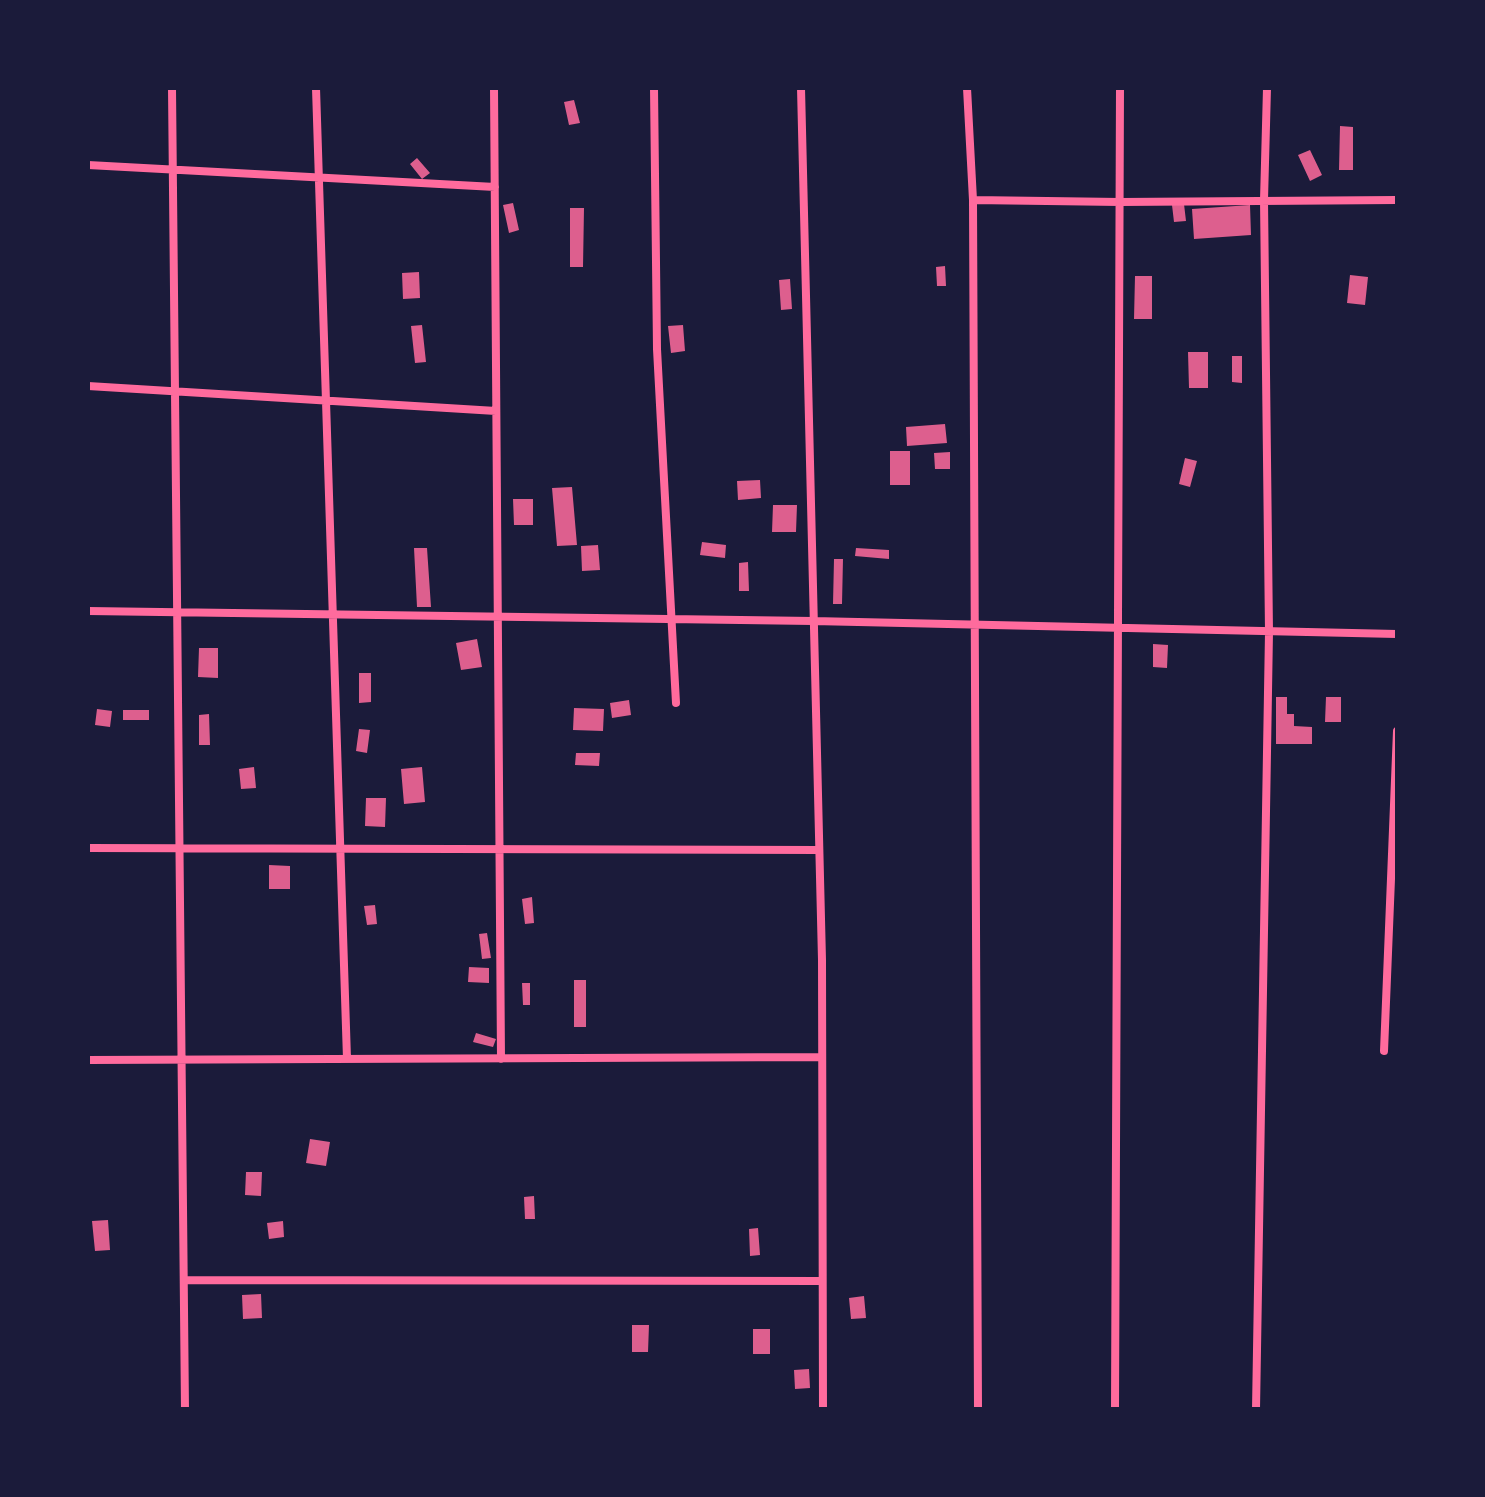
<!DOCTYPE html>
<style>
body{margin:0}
#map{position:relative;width:1485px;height:1497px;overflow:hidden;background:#1b1b3a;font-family:"Exo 2",sans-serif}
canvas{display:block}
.frame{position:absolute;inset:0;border:90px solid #1b1b3a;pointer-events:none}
</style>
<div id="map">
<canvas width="1485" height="1497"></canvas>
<div class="frame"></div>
</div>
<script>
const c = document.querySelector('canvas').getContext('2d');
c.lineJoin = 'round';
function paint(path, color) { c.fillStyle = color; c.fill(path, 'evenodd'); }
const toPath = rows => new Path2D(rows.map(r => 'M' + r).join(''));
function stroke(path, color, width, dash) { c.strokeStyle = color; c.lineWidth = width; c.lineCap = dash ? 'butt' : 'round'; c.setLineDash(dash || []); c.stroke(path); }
paint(toPath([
 [574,100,580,123,569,125,564,102],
 [1340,126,1353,127,1353,170,1339,170],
 [1310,150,1322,175,1310,181,1298,155],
 [417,158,430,173,422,179,410,164],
 [513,203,519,230,509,233,503,205],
 [1184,204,1186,221,1174,222,1172,205],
 [1250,205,1251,235,1194,239,1192,209],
 [570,208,584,208,583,267,570,267],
 [945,266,946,286,937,286,936,267],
 [419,272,420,298,403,299,402,273],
 [1350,275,1368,277,1365,305,1347,303],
 [1135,276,1152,276,1152,319,1134,319],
 [790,279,792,309,781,310,779,280],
 [422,325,426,362,415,363,411,326],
 [683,325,685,351,671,353,668,326],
 [1188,352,1208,352,1208,388,1189,388],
 [1232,356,1242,356,1242,383,1232,382],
 [945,424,947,443,907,446,906,427],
 [890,451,910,451,910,485,890,485],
 [950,452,950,469,935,469,934,453],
 [1185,458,1197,461,1190,487,1179,484],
 [760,480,761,498,738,500,737,481],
 [572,487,577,545,557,546,552,488],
 [513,499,533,499,533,525,514,525],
 [773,505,797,505,796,532,772,532],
 [702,542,726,545,725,558,700,555],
 [598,545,600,570,582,571,581,546],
 [414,548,427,548,431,607,417,607],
 [856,548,889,550,889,559,855,556],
 [834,559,843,559,842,604,833,604],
 [748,562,749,591,739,591,739,563],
 [477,639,482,667,461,670,456,643],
 [1153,644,1168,645,1167,668,1153,667],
 [199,648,218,648,218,678,198,677],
 [359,673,371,673,371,702,359,703],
 [1276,697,1287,697,1287,714,1294,714,1294,726,1312,727,1312,744,1276,744],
 [1326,697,1341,697,1341,722,1325,722],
 [629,700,631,715,612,718,610,703],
 [574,708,604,709,603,731,573,730],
 [97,709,112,711,110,727,95,725],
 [123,710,149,710,149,720,123,720],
 [209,714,210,745,199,745,199,715],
 [359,729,370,730,367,753,356,751],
 [576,753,600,753,599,766,575,765],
 [254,767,256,788,241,789,239,769],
 [422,767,425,802,404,804,401,769],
 [366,798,386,798,385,827,365,826],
 [269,865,290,866,290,889,269,889],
 [532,897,534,923,525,924,522,899],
 [375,905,377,924,367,925,364,906],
 [487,933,491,958,482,959,479,934],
 [469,967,489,968,489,983,468,982],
 [574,980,586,980,586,1027,574,1027],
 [522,983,530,983,530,1005,523,1005],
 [476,1033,496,1039,493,1047,473,1042],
 [310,1139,330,1142,326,1166,306,1163],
 [246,1172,262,1172,261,1196,245,1195],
 [534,1196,535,1219,525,1219,524,1197],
 [108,1220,110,1250,95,1251,92,1221],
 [283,1221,284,1237,269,1239,267,1223],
 [758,1228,760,1255,750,1256,749,1229],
 [261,1294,262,1318,243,1319,242,1295],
 [864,1296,866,1318,851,1319,849,1298],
 [632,1325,649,1325,648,1352,632,1352],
 [753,1329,770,1329,770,1354,753,1354],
 [809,1369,810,1388,795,1389,794,1370]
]), '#dd5f8e');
stroke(toPath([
 [172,88,185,1409],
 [316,88,347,1059],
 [494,88,501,1059],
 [654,88,657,349,676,703],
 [801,88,822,960,823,1409],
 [967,88,973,200,978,1409],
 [88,165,495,187],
 [973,200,1120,202,1397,200],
 [88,386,496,411],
 [88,611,813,621,1397,634],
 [88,848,819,850],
 [1384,1051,1397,731],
 [88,1060,822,1057],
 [185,1280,822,1281],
 [1115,1409,1120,88],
 [1256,1409,1269,632,1264,200,1267,88]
]), '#ff6b9d', 8);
</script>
